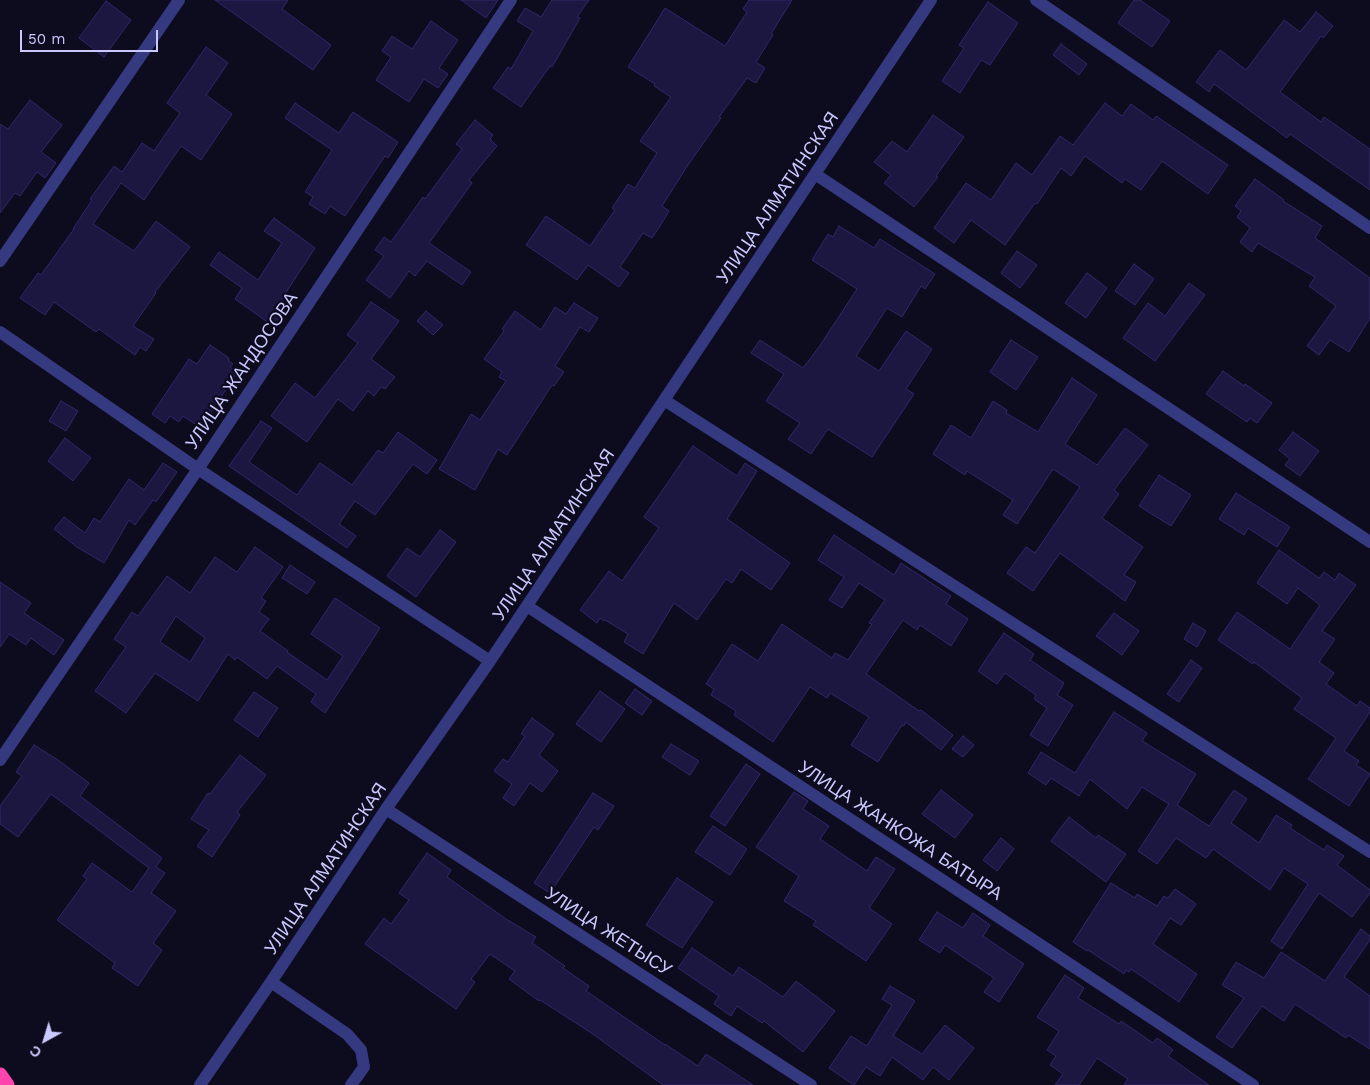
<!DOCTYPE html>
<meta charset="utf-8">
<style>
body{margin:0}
#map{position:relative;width:1370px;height:1085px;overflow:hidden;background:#0d0b1e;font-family:"Work Sans",sans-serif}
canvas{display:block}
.north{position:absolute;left:20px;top:1015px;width:50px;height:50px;-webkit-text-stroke:4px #0d0b1e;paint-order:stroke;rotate:219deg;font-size:14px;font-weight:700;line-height:20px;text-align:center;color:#cac9ff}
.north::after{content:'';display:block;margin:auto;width:18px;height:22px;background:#cac9ff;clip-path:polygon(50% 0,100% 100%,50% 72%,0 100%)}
.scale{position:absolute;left:20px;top:30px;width:138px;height:22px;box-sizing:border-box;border:2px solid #cac9ff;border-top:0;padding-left:6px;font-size:15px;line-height:18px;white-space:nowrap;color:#cac9ff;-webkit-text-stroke:4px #0d0b1e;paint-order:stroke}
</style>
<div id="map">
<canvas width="1370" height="1085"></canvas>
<div class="north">С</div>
<div class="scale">50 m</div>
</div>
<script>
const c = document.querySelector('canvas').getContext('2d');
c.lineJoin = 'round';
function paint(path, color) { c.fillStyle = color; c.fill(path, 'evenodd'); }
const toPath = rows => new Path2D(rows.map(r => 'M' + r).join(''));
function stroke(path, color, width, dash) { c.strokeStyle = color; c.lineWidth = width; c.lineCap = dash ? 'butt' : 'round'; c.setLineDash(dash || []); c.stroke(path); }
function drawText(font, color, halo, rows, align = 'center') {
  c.font = font + ' "Work Sans",sans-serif'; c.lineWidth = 4.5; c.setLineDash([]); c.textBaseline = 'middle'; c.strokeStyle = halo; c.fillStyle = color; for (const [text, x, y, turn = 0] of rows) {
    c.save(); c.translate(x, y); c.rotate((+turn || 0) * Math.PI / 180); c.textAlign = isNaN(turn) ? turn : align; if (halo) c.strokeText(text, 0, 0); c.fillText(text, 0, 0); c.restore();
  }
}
const building = toPath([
 [215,0,288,0,282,9,331,45,313,70,215,0],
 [461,0,498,0,486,18,461,0],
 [552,0,589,0,577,17,580,18,552,67,550,66,521,107,493,88,508,67,511,69,533,31,517,21,525,8,541,17,552,0],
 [749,0,792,0,771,34,773,35,756,62,765,68,756,83,747,78,719,117,721,118,688,165,662,206,669,211,660,226,652,238,643,233,620,267,629,273,619,287,588,265,577,280,526,245,546,216,590,246,615,210,612,208,628,184,635,188,657,153,640,141,671,97,654,86,655,84,628,67,665,8,725,46,747,12,743,9,749,0],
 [1134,0,1140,0,1170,21,1152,47,1118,23,1134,0],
 [106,1,131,20,104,57,79,38,106,1],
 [988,2,1018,23,990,65,981,60,960,93,942,81,964,48,959,45,988,2],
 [1316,12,1333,26,1323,38,1321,36,1280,92,1321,122,1324,117,1370,149,1370,190,1290,134,1287,138,1214,84,1209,92,1196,82,1220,50,1246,70,1284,20,1300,32,1316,12],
 [431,21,458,40,439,68,448,74,438,88,424,79,409,102,376,80,391,57,382,51,392,36,412,49,431,21],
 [1061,44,1087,64,1079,75,1053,55,1061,44],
 [206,47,228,63,206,95,232,114,201,160,181,146,144,200,121,183,93,224,134,251,156,221,190,247,155,292,156,293,133,326,154,339,146,351,140,347,135,355,99,329,96,332,54,302,45,315,20,298,38,273,41,275,74,229,73,229,92,200,90,199,114,166,122,172,142,143,154,151,180,113,167,103,206,47],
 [30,100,62,125,41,152,56,163,45,178,37,172,20,196,15,193,0,213,0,124,8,129,30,100],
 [295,103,339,133,353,112,398,142,388,158,385,156,345,216,330,206,325,214,309,204,313,197,305,192,332,150,285,118,295,103],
 [1105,103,1122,116,1131,104,1153,120,1156,116,1228,165,1208,194,1162,161,1141,190,1125,179,1122,183,1085,156,1071,176,1061,168,1037,204,1035,203,1005,245,971,220,954,243,934,228,966,183,991,200,1016,163,1032,175,1060,136,1073,145,1105,103],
 [933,115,964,137,936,176,938,177,914,207,884,183,891,175,874,162,892,141,907,152,933,115],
 [475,120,493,135,490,139,497,146,469,180,472,183,429,243,471,272,462,285,427,261,415,276,409,271,390,298,366,280,384,256,375,250,384,237,391,242,423,197,425,199,462,149,456,144,475,120],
 [1255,179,1284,200,1283,201,1322,226,1315,238,1370,278,1370,318,1349,352,1330,340,1319,355,1307,346,1336,306,1309,286,1315,277,1258,243,1252,252,1240,242,1250,228,1237,217,1241,211,1235,206,1255,179],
 [274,218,315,248,283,297,293,304,276,328,235,299,242,288,210,265,219,252,258,280,282,243,264,231,274,218],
 [839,226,874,248,880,239,935,274,925,289,921,286,902,317,887,308,856,356,879,371,906,331,932,349,906,389,914,394,872,457,828,429,811,454,788,439,800,423,766,401,784,374,751,353,760,340,803,368,819,347,857,289,812,260,828,234,833,237,839,226],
 [1017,251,1037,265,1020,288,1001,273,1017,251],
 [1134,264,1154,279,1135,305,1115,291,1134,264],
 [1087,273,1107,288,1086,318,1065,303,1087,273],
 [1189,283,1205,295,1155,361,1123,338,1148,303,1165,316,1189,283],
 [371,302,399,321,371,359,395,377,385,389,381,387,374,396,368,391,353,411,338,399,307,442,271,416,295,383,315,398,358,343,347,335,371,302],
 [574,303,598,318,589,332,580,327,555,366,564,372,554,386,552,385,507,455,498,449,475,490,439,469,471,414,480,420,506,381,499,377,502,372,484,359,504,331,502,329,515,311,541,330,555,307,566,314,574,303],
 [426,311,443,325,433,335,417,321,426,311],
 [1011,340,1038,357,1016,390,990,372,1011,340],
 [210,345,229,358,228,360,233,364,230,367,237,372,201,428,183,416,179,422,170,416,165,423,152,414,189,359,197,364,210,345],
 [1223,371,1244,386,1245,384,1272,403,1257,423,1250,418,1247,422,1206,394,1223,371],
 [1072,378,1097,395,1065,444,1097,465,1125,428,1148,445,1114,490,1119,494,1102,518,1143,547,1124,575,1136,582,1125,601,1060,553,1033,591,1007,573,1026,547,1035,553,1080,487,1053,469,1017,524,1003,515,1013,500,967,471,965,475,933,454,951,425,971,438,993,401,1007,410,1006,413,1038,432,1072,378],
 [61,401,78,411,66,431,49,421,61,401],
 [261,421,272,428,249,462,297,495,320,463,352,485,378,450,383,453,398,432,437,460,427,474,413,464,375,515,355,501,339,524,356,536,347,548,229,466,261,421],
 [1293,432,1319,451,1300,476,1285,465,1290,459,1279,450,1293,432],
 [65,438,91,458,73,481,48,461,65,438],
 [693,446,737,476,745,463,757,471,727,519,790,563,771,590,741,569,732,583,726,579,697,620,674,603,643,654,624,642,628,634,605,620,604,621,600,618,597,623,580,610,609,571,622,581,659,528,644,517,693,446],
 [163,463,177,472,156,502,153,500,135,525,129,520,104,563,77,547,54,529,64,517,85,533,94,518,100,522,129,479,144,490,163,463],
 [1159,475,1191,495,1171,526,1139,506,1159,475],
 [1236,493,1290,527,1277,547,1248,528,1244,535,1219,519,1236,493],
 [440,530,456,542,416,597,387,576,407,548,420,557,440,530],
 [834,535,894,575,901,563,951,596,946,604,968,619,951,646,920,625,917,630,903,620,866,674,919,711,921,710,953,735,941,750,906,722,904,726,902,725,878,762,851,745,869,717,830,693,827,698,810,687,773,742,734,715,736,711,711,695,714,689,706,684,732,644,758,661,782,624,832,658,835,653,848,660,872,624,869,623,885,600,859,583,842,608,829,600,844,577,818,560,834,535],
 [255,547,283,567,261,598,266,601,259,612,269,619,260,631,288,651,287,652,327,680,343,656,311,634,335,598,380,628,325,713,311,702,316,694,277,666,267,679,237,657,235,660,228,654,198,701,155,673,126,713,95,691,126,647,114,639,132,612,138,616,167,576,190,593,215,557,237,572,255,547],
 [176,616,205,638,190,662,160,642,176,616],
 [1279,550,1319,578,1324,572,1335,580,1339,573,1356,585,1322,631,1335,639,1319,662,1334,673,1326,684,1357,706,1360,701,1370,708,1370,712,1344,751,1359,761,1356,765,1370,774,1349,806,1308,779,1336,738,1294,709,1302,698,1254,662,1253,664,1218,640,1237,612,1290,649,1320,605,1298,588,1287,604,1257,583,1279,550],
 [290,565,315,582,307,594,282,578,290,565],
 [0,582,31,603,24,613,64,640,54,655,31,638,26,645,9,634,0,647,0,582],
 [1114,613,1139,631,1122,655,1096,636,1114,613],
 [1193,623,1206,631,1197,647,1184,639,1193,623],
 [1004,633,1034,654,1030,660,1064,683,1057,695,1073,705,1048,746,1030,735,1047,708,1034,699,1036,695,1005,673,997,684,978,671,1004,633],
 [1191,660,1202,668,1179,702,1167,694,1191,660],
 [635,689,652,701,642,715,625,703,635,689],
 [600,691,625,709,601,742,576,724,600,691],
 [254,692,278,708,258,737,234,720,254,692],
 [1114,712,1147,733,1142,741,1196,774,1177,805,1209,826,1234,790,1247,799,1231,823,1259,843,1276,815,1292,825,1290,828,1324,850,1327,845,1344,856,1337,865,1370,890,1370,893,1352,917,1319,893,1282,949,1271,941,1308,884,1284,868,1270,890,1213,849,1206,858,1176,838,1157,864,1138,851,1169,804,1142,787,1127,809,1090,779,1079,796,1051,778,1046,785,1028,773,1041,752,1075,773,1114,712],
 [532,718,554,734,539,755,558,771,542,792,530,783,514,806,503,798,512,784,494,771,503,759,508,762,525,736,521,734,532,718],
 [963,736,974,745,963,757,952,749,963,736],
 [671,744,699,761,690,775,662,757,671,744],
 [34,745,58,760,89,783,80,796,162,858,156,867,165,873,151,893,176,911,153,943,162,950,138,986,112,968,115,963,57,920,87,879,83,876,92,863,132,892,149,868,51,794,18,837,0,824,0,806,22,776,16,772,34,745],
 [240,755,266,775,237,812,240,815,212,857,197,846,209,830,191,819,208,793,210,794,240,755],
 [746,764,760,774,725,826,710,816,746,764],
 [941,790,973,815,955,838,922,814,941,790],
 [794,792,808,801,803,809,829,826,820,839,867,871,876,857,895,869,869,908,892,924,866,961,813,925,816,921,784,901,799,876,756,847,794,792],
 [593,793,614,806,598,830,594,827,550,893,534,883,593,793],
 [1069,817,1096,838,1098,835,1126,854,1106,882,1051,841,1069,817],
 [713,826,747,849,730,875,695,852,713,826],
 [1001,838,1014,849,997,871,983,860,1001,838],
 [427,853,451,870,447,877,506,919,536,937,532,943,565,966,563,968,589,986,586,991,665,1045,665,1044,698,1066,706,1054,753,1085,663,1085,590,1032,540,1000,539,1001,509,979,515,971,490,954,471,979,475,982,456,1009,365,944,384,918,391,924,409,900,399,893,427,853],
 [677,878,713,902,682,948,646,925,677,878],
 [1111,883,1135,898,1137,894,1157,906,1164,896,1168,898,1175,889,1196,904,1181,925,1170,918,1153,944,1197,974,1179,1002,1131,969,1129,972,1126,970,1124,974,1088,950,1087,951,1073,942,1111,883],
 [937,912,963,928,973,913,990,925,983,936,1024,964,999,1002,984,992,994,978,945,945,940,953,919,940,937,912],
 [1361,929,1370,936,1370,940,1344,977,1370,996,1370,1049,1348,1035,1346,1038,1295,1004,1284,1021,1262,1006,1232,1048,1216,1037,1244,998,1222,985,1236,962,1264,978,1281,952,1325,981,1361,929],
 [692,948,733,976,739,967,783,997,796,981,835,1011,803,1052,764,1021,762,1023,737,1006,731,1016,714,1004,719,996,678,968,692,948],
 [1065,975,1084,988,1078,998,1119,1024,1121,1021,1153,1043,1157,1038,1173,1050,1168,1056,1209,1085,1124,1085,1128,1079,1097,1058,1079,1085,1055,1085,1063,1074,1050,1065,1056,1056,1047,1050,1059,1031,1037,1017,1065,975],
 [890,986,915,1001,893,1036,922,1054,945,1025,974,1048,949,1080,933,1067,923,1080,892,1057,880,1076,866,1067,854,1085,829,1068,851,1036,867,1046,892,1005,882,999,890,986]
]);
paint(building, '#1c1740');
stroke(building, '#30286c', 1);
stroke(toPath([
 [1036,0,1370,228],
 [815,174,1370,542],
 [0,261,179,0],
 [0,332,198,469,490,661],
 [664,400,1370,852],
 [527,606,1253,1085],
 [0,760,198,469,511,0],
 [386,809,811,1085],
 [271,982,347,1034,361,1050,364,1067,351,1085],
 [200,1085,271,982,386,809,490,661,931,0]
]), '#35397f', 12);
stroke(toPath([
 [0,1075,7,1085]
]), '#ff44ae', 15);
drawText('18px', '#cac9ff', '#0d0b1e', [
 ["УЛИЦА АЛМАТИНСКАЯ",778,198,-56],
 ["УЛИЦА ЖАНДОСОВА",242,371,-56],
 ["УЛИЦА АЛМАТИНСКАЯ",554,535,-56],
 ["УЛИЦА ЖАНКОЖА БАТЫРА",900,831,33],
 ["УЛИЦА АЛМАТИНСКАЯ",326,869,-56],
 ["УЛИЦА ЖЕТЫСУ",608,932,33]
]);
</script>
